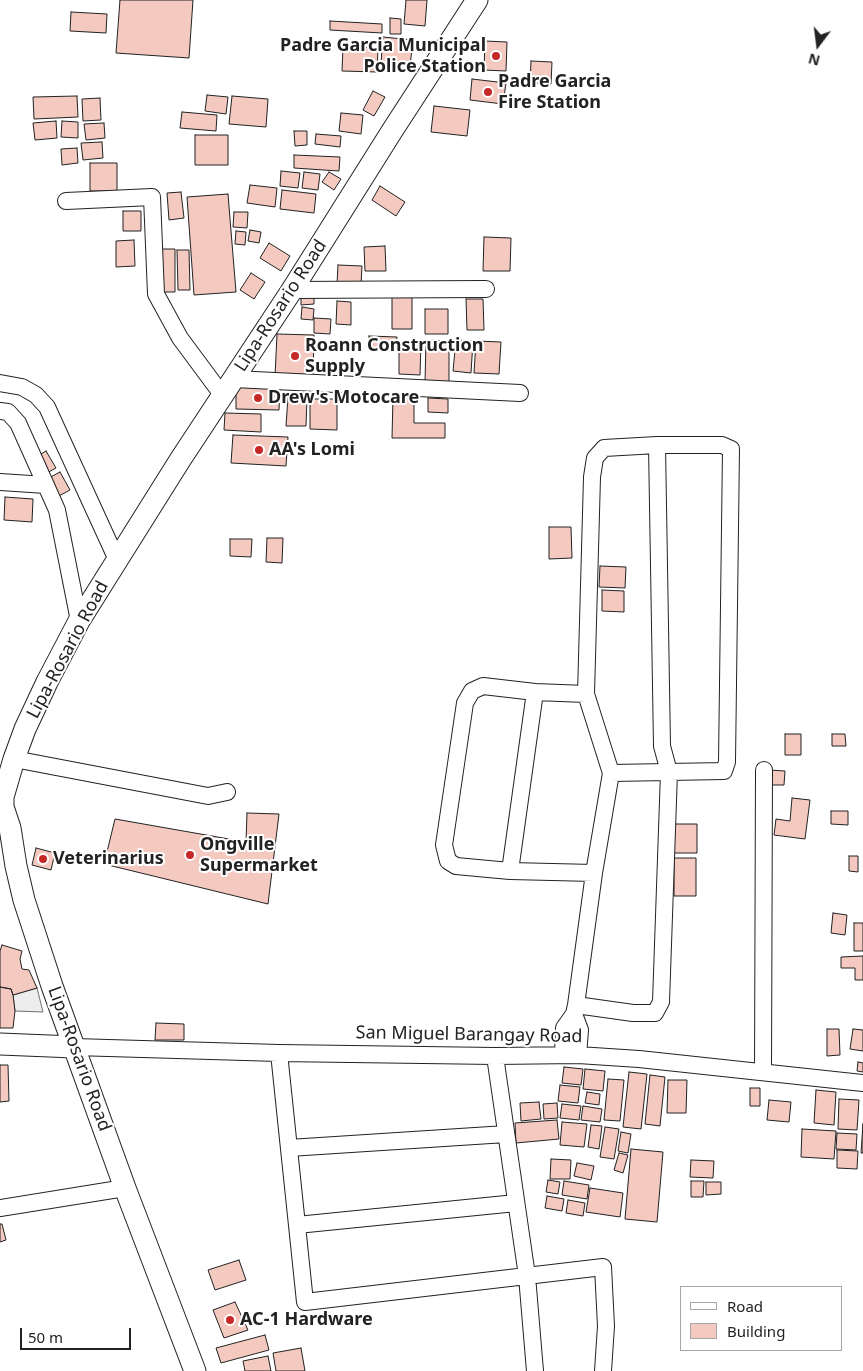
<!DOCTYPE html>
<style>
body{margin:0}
#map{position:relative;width:863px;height:1371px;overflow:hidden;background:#fff;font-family:"Noto Sans",sans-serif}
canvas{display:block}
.legend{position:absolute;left:680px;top:1286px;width:162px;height:65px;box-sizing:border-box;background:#fff;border:1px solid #a7a7a7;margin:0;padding:6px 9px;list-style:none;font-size:15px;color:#222}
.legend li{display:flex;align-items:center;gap:10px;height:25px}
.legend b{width:25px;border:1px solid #a7a7a7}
.north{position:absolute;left:793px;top:20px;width:50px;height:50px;-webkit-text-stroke:4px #fff;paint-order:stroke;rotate:195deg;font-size:14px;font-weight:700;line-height:20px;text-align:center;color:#222}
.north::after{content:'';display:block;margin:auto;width:18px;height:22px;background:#222;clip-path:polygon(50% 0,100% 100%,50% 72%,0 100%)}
.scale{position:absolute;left:20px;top:1328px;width:111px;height:22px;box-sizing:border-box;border:2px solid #222;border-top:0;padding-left:6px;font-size:15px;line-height:18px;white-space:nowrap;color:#222;-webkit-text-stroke:4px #fff;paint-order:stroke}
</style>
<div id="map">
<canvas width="863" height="1371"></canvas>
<ul class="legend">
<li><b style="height:6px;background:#fff"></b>Road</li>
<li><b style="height:14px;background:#f3c9c0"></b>Building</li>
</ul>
<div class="north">N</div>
<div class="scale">50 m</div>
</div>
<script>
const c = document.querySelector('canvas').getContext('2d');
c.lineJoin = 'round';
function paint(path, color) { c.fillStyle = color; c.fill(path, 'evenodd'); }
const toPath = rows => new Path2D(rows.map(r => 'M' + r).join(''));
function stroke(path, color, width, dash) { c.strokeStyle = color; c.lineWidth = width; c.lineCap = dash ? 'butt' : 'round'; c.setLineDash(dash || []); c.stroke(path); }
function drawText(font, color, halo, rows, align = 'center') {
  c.font = font + ' "Noto Sans",sans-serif'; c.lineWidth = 4; c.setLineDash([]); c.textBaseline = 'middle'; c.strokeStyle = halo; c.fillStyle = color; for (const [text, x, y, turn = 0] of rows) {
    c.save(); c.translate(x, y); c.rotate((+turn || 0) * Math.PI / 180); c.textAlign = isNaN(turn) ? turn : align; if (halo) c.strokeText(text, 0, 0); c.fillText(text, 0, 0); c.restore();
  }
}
const parking = toPath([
 [37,988,43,1012,15,1011,13,995,37,988]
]);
paint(parking, '#ededed');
stroke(parking, '#6f6f6f', 1);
const building = toPath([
 [120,0,193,0,189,58,116,53,120,0],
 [406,0,427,0,425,26,404,24,406,0],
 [71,12,107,14,106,33,70,31,71,12],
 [390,18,401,19,401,34,390,34,390,18],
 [330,21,382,24,382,33,330,30,330,21],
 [383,37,413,40,410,66,381,63,383,37],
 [485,41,507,42,506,71,484,70,485,41],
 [343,47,378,48,377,72,342,71,343,47],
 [531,61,552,62,551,84,530,83,531,61],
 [472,79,506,83,503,104,470,100,472,79],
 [373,91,385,97,374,116,363,110,373,91],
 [207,95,228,97,226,114,205,111,207,95],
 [77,96,78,117,34,119,33,97,77,96],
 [232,96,268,99,266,127,229,124,232,96],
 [100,98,101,120,83,121,82,99,100,98],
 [434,106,470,110,467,136,431,132,434,106],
 [182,112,217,115,216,131,180,128,182,112],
 [341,113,363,115,361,134,339,131,341,113],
 [56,121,57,138,35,140,33,123,56,121],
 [62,121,78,122,78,138,61,137,62,121],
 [104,123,105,138,86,140,84,124,104,123],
 [294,131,307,131,307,145,295,146,294,131],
 [316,134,341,136,340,147,315,144,316,134],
 [195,135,228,135,228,165,195,165,195,135],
 [102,142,103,158,83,160,81,143,102,142],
 [77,148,78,163,62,165,61,149,77,148],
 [294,155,340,157,339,171,294,168,294,155],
 [90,163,117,163,117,191,90,191,90,163],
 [281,171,300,173,298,188,280,186,281,171],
 [304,172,320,174,318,190,302,188,304,172],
 [329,172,341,179,334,190,322,182,329,172],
 [250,185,277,188,275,207,247,203,250,185],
 [380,186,405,202,396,216,372,200,380,186],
 [282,190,316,194,314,213,280,209,282,190],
 [181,192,184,218,169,220,167,193,181,192],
 [228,194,236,292,194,295,187,197,228,194],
 [123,211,141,211,141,231,123,231,123,211],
 [234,212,248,212,247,228,233,227,234,212],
 [250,230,261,232,259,243,248,241,250,230],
 [236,231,246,232,245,245,235,244,236,231],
 [484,237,511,238,510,271,483,271,484,237],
 [134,240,135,266,116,267,116,241,134,240],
 [269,243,290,256,281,271,260,258,269,243],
 [385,246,386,271,365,271,364,247,385,246],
 [158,249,175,249,175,292,157,292,158,249],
 [177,250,189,250,190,290,178,290,177,250],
 [338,265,362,266,361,285,337,284,338,265],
 [251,273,265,282,254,299,240,290,251,273],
 [301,296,314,296,314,304,301,305,301,296],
 [392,297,412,297,412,329,392,329,392,297],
 [466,299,483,299,484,330,467,330,466,299],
 [337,301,351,302,351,325,336,324,337,301],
 [302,307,314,309,313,320,301,319,302,307],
 [425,309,448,309,448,334,425,334,425,309],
 [314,318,331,319,330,334,314,333,314,318],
 [277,334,314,335,313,378,275,376,277,334],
 [369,336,397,337,396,349,369,348,369,336],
 [426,340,449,341,449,383,425,383,426,340],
 [456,340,473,341,471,373,453,371,456,340],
 [476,341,501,342,499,374,474,373,476,341],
 [399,342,421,342,420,375,399,374,399,342],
 [236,386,280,388,279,410,236,409,236,386],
 [288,397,307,398,306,426,286,426,288,397],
 [393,397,414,397,414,423,445,423,445,438,392,438,393,397],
 [428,398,448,399,448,413,428,412,428,398],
 [310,399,337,399,337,430,310,429,310,399],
 [225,413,261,414,261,432,224,430,225,413],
 [233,435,288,437,286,466,231,463,233,435],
 [46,451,56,468,45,474,36,457,46,451],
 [60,472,70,490,57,497,47,479,60,472],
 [5,497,33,499,32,522,4,520,5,497],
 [549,527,571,527,572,558,549,559,549,527],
 [267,538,283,538,282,563,266,562,267,538],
 [230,539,252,539,251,557,230,556,230,539],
 [600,566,626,567,625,588,599,587,600,566],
 [602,590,624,591,624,612,602,611,602,590],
 [785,734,801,734,801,755,785,755,785,734],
 [832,734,845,734,846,746,832,746,832,734],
 [769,770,785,771,784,785,769,785,769,770],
 [792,798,810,800,805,839,774,835,776,819,790,821,792,798],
 [831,811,848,811,848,825,831,824,831,811],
 [247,813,279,814,268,904,104,864,115,819,246,842,247,813],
 [674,824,697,824,697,853,674,853,674,824],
 [36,848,55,853,51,870,32,865,36,848],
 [849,856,858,856,858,872,849,871,849,856],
 [674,858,696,858,696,896,674,896,674,858],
 [833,913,847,915,845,935,831,933,833,913],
 [854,923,863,923,863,951,854,951,854,923],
 [2,945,22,951,20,959,22,969,29,970,37,988,13,995,11,989,0,987,0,951,2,945],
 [863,956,863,980,855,980,855,968,841,968,841,957,863,956],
 [0,987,11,989,13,995,15,1011,13,1028,0,1028,0,987],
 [156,1023,184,1024,184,1040,155,1040,156,1023],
 [827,1029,839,1029,840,1055,827,1056,827,1029],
 [853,1029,863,1030,863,1051,850,1049,853,1029],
 [858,1062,863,1063,863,1072,857,1071,858,1062],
 [0,1065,8,1065,9,1101,0,1102,0,1065],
 [564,1067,583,1069,581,1085,562,1083,564,1067],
 [585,1069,605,1071,603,1091,583,1089,585,1069],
 [629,1072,647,1074,641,1129,623,1127,629,1072],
 [650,1075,665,1077,660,1126,645,1124,650,1075],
 [608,1079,624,1080,620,1121,604,1120,608,1079],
 [668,1080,687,1080,686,1113,667,1113,668,1080],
 [560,1085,580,1087,578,1103,558,1101,560,1085],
 [750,1088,760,1088,760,1106,750,1106,750,1088],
 [816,1090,836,1092,834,1125,814,1123,816,1090],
 [587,1092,600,1094,599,1105,585,1103,587,1092],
 [839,1099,859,1100,857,1130,838,1129,839,1099],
 [769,1100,791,1102,789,1122,767,1120,769,1100],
 [539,1102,541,1119,521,1121,520,1103,539,1102],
 [557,1103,558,1118,544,1119,543,1104,557,1103],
 [562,1104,581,1106,579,1120,560,1118,562,1104],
 [583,1106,602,1109,600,1122,581,1120,583,1106],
 [557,1120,559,1139,516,1143,515,1123,557,1120],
 [562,1122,587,1124,584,1147,560,1145,562,1122],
 [863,1124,863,1153,861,1153,863,1124],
 [591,1125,602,1126,599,1149,588,1147,591,1125],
 [605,1127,619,1129,614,1159,600,1157,605,1127],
 [802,1129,836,1131,834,1159,801,1157,802,1129],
 [621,1132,631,1134,628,1153,618,1151,621,1132],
 [837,1133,857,1134,856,1150,836,1149,837,1133],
 [631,1149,663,1152,657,1222,625,1219,631,1149],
 [837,1150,858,1151,857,1169,837,1168,837,1150],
 [619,1153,628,1155,623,1173,614,1170,619,1153],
 [551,1159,571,1160,570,1179,550,1179,551,1159],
 [691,1160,714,1161,713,1178,690,1177,691,1160],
 [577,1163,594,1166,591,1180,574,1176,577,1163],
 [548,1180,560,1182,558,1194,546,1192,548,1180],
 [564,1181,589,1185,587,1199,562,1195,564,1181],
 [691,1181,704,1181,703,1197,691,1197,691,1181],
 [706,1182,721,1182,721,1194,706,1195,706,1182],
 [590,1188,623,1193,620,1217,586,1212,590,1188],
 [547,1196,564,1199,562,1211,545,1208,547,1196],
 [568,1200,585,1203,583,1216,566,1213,568,1200],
 [0,1224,2,1224,6,1240,0,1242,0,1224],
 [239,1260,246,1280,215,1290,208,1270,239,1260],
 [235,1302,248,1330,224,1338,213,1310,235,1302],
 [265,1335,269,1350,221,1363,216,1348,265,1335],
 [301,1348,305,1371,276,1371,273,1353,301,1348],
 [268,1356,271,1371,245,1371,243,1361,268,1356]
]);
paint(building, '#f3c9c0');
stroke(building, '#222', 1);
const minor = toPath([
 [66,201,152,197,156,294,180,338,223,396],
 [292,290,486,289],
 [234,379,520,393],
 [0,383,22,387,36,395,47,407,117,560],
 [0,411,8,412,18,423,57,510,79,621],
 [0,482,46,485],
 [586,694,535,692,483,686,472,691,465,703,444,845,448,861,456,866,510,871,594,873],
 [14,759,208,796,227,792],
 [510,871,535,692],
 [576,1005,633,1013,655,1013,661,1002,669,772,662,746,657,445],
 [574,1014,580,1030,578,1055],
 [74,1047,279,1053,495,1056,578,1055,639,1059,863,1083],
 [279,1053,305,1302,603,1267,606,1326,603,1371],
 [563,1055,564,1028,574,1014,576,1005,594,873,611,773,586,694,592,477,595,458,604,448,657,445,722,445,731,449,727,762,724,771,611,773],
 [495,1056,527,1276,535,1371],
 [763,1072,764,770],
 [289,1148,506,1134],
 [0,1208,125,1188],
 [297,1225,516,1203]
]);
const major = toPath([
 [0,1044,74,1047],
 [195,1371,125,1188,52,986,24,900,16,866,10,828,3,807,3,797,14,759,25,729,47,682,79,621,180,460,292,290,392,131,477,0]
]);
stroke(minor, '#222', 18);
stroke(major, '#222', 23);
stroke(minor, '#fff', 16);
stroke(major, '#fff', 21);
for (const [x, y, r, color] of [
 [496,56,5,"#c62828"],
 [488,92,5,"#c62828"],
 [295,356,5,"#c62828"],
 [258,398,5,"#c62828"],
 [259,450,5,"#c62828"],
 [190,855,5,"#c62828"],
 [43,859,5,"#c62828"],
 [230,1320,5,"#c62828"]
]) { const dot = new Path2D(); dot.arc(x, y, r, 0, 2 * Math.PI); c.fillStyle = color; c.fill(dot); stroke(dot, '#fff', 2); }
drawText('bold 18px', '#222', '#fff', [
 ["Padre Garcia Municipal",486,46,"right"],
 ["Police Station",486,67,"right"],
 ["Padre Garcia",498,82],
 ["Fire Station",498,103],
 ["Roann Construction",305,346],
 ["Supply",305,367],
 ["Drew's Motocare",268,398],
 ["AA's Lomi",269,450],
 ["Ongville",200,845],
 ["Supermarket",200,866],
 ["Veterinarius",53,859],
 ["AC-1 Hardware",240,1320]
], 'left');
drawText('18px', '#222', '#fff', [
 ["Lipa-Rosario Road",281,306,-57],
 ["Lipa-Rosario Road",68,650,-62],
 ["San Miguel Barangay Road",469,1035,1],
 ["Lipa-Rosario Road",79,1059,70]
]);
</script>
